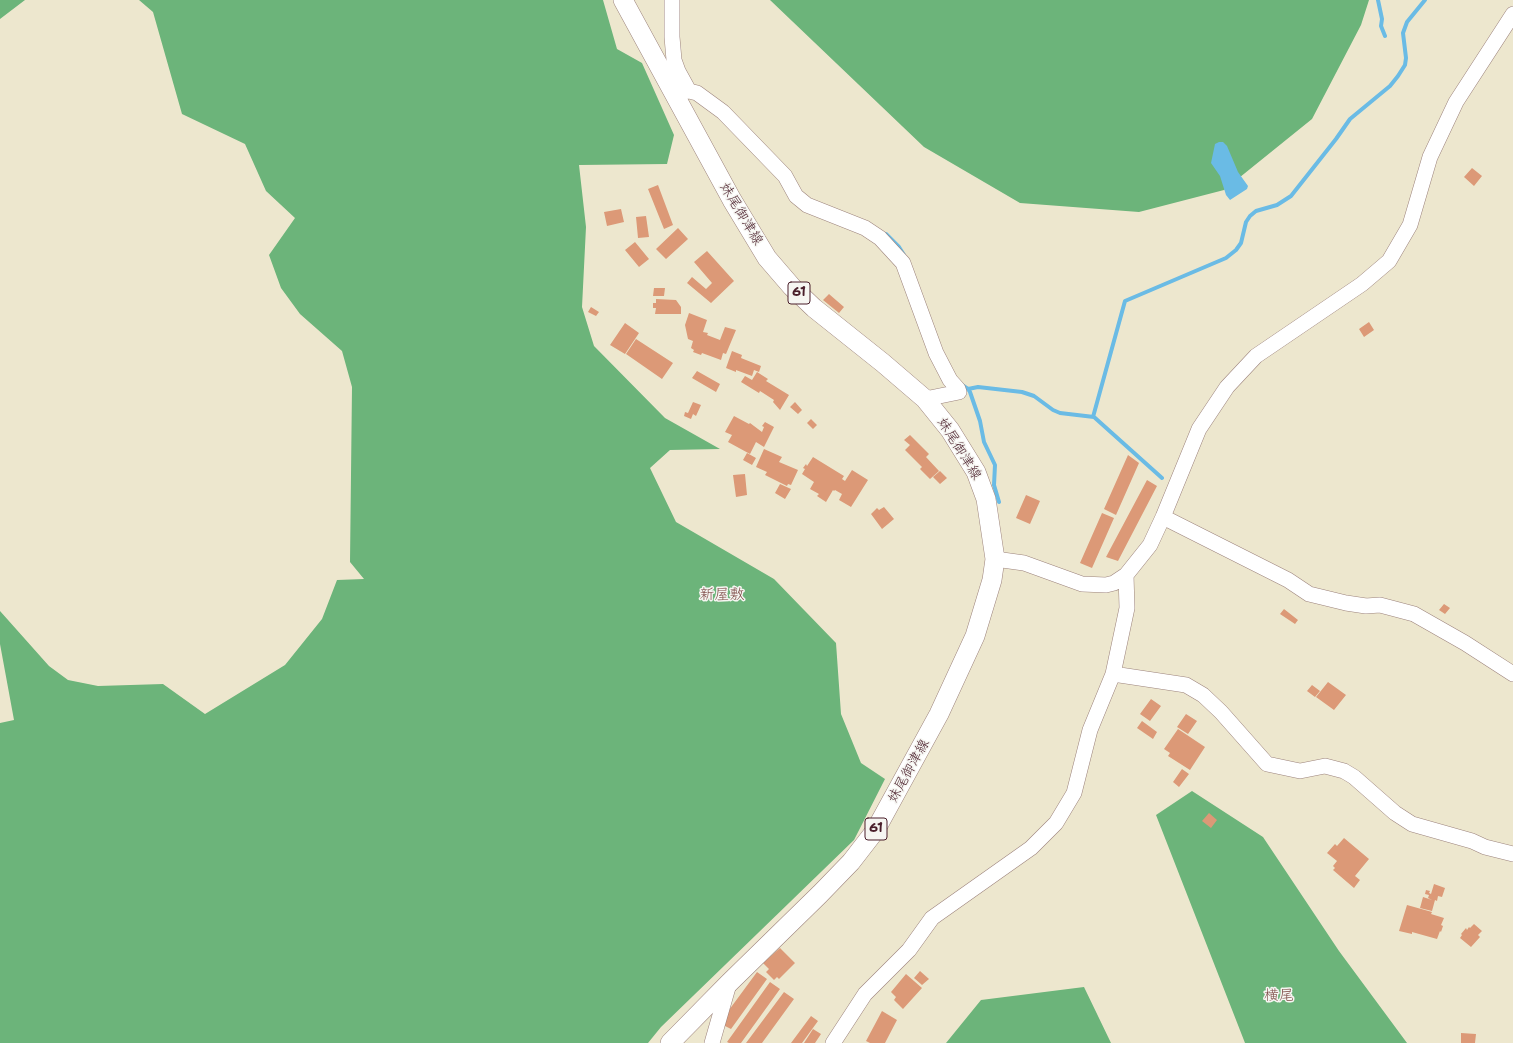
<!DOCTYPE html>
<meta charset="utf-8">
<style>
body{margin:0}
canvas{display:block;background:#ede7ce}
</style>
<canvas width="1513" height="1043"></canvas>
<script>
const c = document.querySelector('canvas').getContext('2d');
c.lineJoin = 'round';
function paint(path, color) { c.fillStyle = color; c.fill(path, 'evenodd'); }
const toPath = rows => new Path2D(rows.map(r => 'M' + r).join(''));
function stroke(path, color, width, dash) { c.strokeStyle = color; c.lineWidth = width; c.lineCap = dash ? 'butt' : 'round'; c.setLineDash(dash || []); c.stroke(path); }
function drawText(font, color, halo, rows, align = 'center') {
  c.font = font + ' "Shantell Sans","Klee One",sans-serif'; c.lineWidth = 3; c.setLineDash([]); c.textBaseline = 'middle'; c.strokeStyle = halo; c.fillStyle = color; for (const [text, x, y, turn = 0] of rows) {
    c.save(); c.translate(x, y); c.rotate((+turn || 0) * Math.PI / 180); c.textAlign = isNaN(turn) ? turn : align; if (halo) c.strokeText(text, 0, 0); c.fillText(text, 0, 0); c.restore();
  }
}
paint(toPath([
 [0,0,25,0,0,19],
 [139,0,603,0,617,49,642,63,674,135,667,164,579,165,586,227,582,307,594,346,665,418,720,449,670,450,650,468,676,522,774,579,836,643,841,714,861,763,885,779,854,840,661,1027,648,1043,0,1043,0,723,14,720,0,644,0,611,49,666,68,680,98,686,163,684,205,714,285,665,322,619,337,580,364,579,350,562,352,387,342,351,300,314,281,288,269,255,295,218,266,191,245,144,182,114,153,12],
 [770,0,1369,0,1361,25,1312,119,1224,190,1139,212,1020,203,924,147],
 [1192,791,1263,837,1339,951,1407,1043,1245,1043,1156,815],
 [1084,987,1111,1043,946,1043,981,1000]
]), '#6cb47a');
paint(toPath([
 [1219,142,1223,142,1227,146,1238,172,1248,186,1247,189,1230,200,1226,195,1220,176,1211,163,1215,144]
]), '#6abbe5');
stroke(toPath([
 [1378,0,1382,19,1381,26,1385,36],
 [886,234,899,247,904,255],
 [962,385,968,389,970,392,980,421,984,442,995,465,994,485,999,502],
 [968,389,978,387,1022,392,1034,396,1053,410,1060,413,1094,417,1162,478],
 [1093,417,1125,301,1226,258,1236,250,1241,243,1246,222,1250,216,1256,211,1277,205,1291,196,1336,139,1350,119,1390,86,1398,76,1405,65,1406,58,1403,33,1407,22,1425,0]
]), '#6abbe5', 4);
paint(toPath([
 [1472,168,1482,176,1474,186,1464,177],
 [658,185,673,225,664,229,648,189],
 [621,209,624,222,607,226,604,212],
 [646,216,649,237,638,238,636,217],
 [678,228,688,239,666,259,656,249],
 [635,242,649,259,639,267,625,250],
 [707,251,734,281,711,303,687,283,692,277,706,289,712,283,694,262],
 [654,288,665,288,664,296,653,296],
 [829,294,844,307,839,313,823,300],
 [656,299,676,300,681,307,681,314,655,314,656,308,653,308,653,303,656,303],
 [591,307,599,312,596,316,588,312],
 [689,313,707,320,703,332,708,333,707,335,720,340,725,327,736,330,726,354,723,353,721,360,702,353,701,355,693,352,694,350,691,348,693,341,688,339,685,325],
 [1369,322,1374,330,1364,337,1359,329],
 [625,323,639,333,625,354,610,345],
 [636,339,673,363,662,379,626,354],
 [732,351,742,355,741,358,761,366,759,372,754,370,752,376,736,370,736,372,726,368],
 [697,371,720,384,716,392,692,378],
 [757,372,768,379,766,381,789,395,780,410,773,402,774,400,760,391,759,393,741,382,745,376,752,380],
 [693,402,701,405,696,416,693,414,691,419,684,416,685,412,688,413],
 [795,402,802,410,798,414,790,407],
 [734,416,749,424,750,423,762,432,764,427,762,426,765,422,774,427,764,447,756,442,750,454,728,442,732,435,725,432],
 [811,419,817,425,813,429,807,423],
 [910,435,929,454,926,457,939,471,930,479,920,469,922,467,905,450,910,445,904,440],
 [764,449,782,457,779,462,798,470,791,485,788,484,787,486,765,475,767,472,756,467],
 [747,453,756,458,752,465,743,460],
 [1128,455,1139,463,1116,515,1104,509],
 [813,457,844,476,842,479,845,481,852,470,868,480,851,507,839,500,842,494,835,490,834,491,833,490,826,502,817,496,819,494,810,489,814,482,802,474,805,469,803,468,806,464,807,466],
 [940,471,947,478,940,484,933,477],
 [745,474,747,495,736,497,733,475],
 [1147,480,1157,486,1118,561,1106,557],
 [780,484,791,489,785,499,775,493],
 [1026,495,1040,501,1030,524,1016,518],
 [884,507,894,519,882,529,871,514,877,508,879,510],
 [1102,513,1114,518,1092,568,1080,563],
 [1444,604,1450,608,1445,614,1439,610],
 [1284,609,1298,620,1295,624,1280,614],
 [1328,682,1346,695,1334,710,1316,697],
 [1312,685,1320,691,1315,697,1307,691],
 [1151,699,1161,706,1150,721,1140,714],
 [1186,714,1197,721,1188,734,1177,727],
 [1142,721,1157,732,1153,739,1137,728],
 [1178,729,1205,747,1190,770,1168,756,1170,753,1164,749],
 [1182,769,1189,774,1179,787,1173,782],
 [1209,813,1217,820,1211,828,1202,821],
 [1344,838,1369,859,1355,876,1360,880,1354,888,1333,870,1335,868,1333,866,1337,861,1327,853,1335,844,1337,846],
 [1434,884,1445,888,1442,897,1438,896,1437,901,1435,900,1432,911,1420,908,1423,897,1432,900,1428,898,1429,895,1425,894,1426,890,1430,891,1429,893,1431,894],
 [1407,905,1432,912,1431,914,1444,918,1441,925,1443,926,1441,932,1440,931,1437,939,1412,932,1412,934,1399,931],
 [1474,924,1482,931,1478,935,1480,937,1471,947,1460,938,1462,935,1461,934,1466,928,1467,930,1469,927,1470,928],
 [780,948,795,963,779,979,777,977,774,980,766,972,769,969,763,963],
 [920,971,929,979,922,985,914,978],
 [757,972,767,979,731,1029,723,1025,729,1010],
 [906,974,922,988,903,1009,894,1000,896,997,891,992],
 [770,982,780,989,741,1043,729,1043,727,1042],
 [784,992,794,999,762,1043,746,1043],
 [882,1011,897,1020,885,1043,870,1043,866,1041],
 [811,1016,818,1021,802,1043,791,1043],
 [813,1029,821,1034,815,1043,804,1043],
 [1461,1033,1476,1034,1475,1043,1461,1043]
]), '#dc9977');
const minor = toPath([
 [672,0,672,37,674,60,678,71,689,91],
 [674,94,689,91,697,93,723,112,785,176,796,196,807,205,865,228,880,238,903,263,936,353,950,380,958,389,959,392,925,399],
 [1163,517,1288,580,1309,594,1346,603,1366,606,1380,605,1414,614,1465,643,1513,674],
 [995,559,1024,563,1082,584,1106,585,1114,583,1126,575,1150,545,1163,517,1199,429,1227,387,1256,356,1362,284,1389,261,1410,225,1430,157,1456,102,1513,14],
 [1113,674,1186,685,1203,695,1221,712,1267,764,1300,771,1325,766,1344,771,1354,777,1395,813,1412,824,1472,841,1485,847,1513,854],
 [712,1043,729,984],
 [833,1043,865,994,909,950,932,918,1031,848,1056,823,1074,793,1090,730,1113,674,1127,608,1126,575]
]);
const major = toPath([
 [623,0,732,200,767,258,792,287,814,308,883,363,925,399,950,430,976,472,986,499,995,559,992,580,975,636,939,714,875,831,851,862,820,894,729,983,670,1043]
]);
stroke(minor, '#9c837c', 16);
stroke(major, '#9c837c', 20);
stroke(minor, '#fff', 15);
stroke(major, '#fff', 19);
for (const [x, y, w] of [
 [799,293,22],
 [876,829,22]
]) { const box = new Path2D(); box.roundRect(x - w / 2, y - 11, w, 22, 3); c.fillStyle = '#f6f6f2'; c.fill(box); stroke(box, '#4a1f2b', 1); }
drawText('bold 13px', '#4a1f2b', null, [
 ["61",799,293],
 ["61",876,829]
]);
drawText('14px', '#4a1f2b', '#f6f6f2', [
 ["妹尾御津線",741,214,59],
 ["妹尾御津線",959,449,58],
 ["妹尾御津線",909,771,-61]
]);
drawText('15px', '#7d4a46', '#f6f6f2', [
 ["新屋敷",722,595],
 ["横尾",1279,996]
]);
</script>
